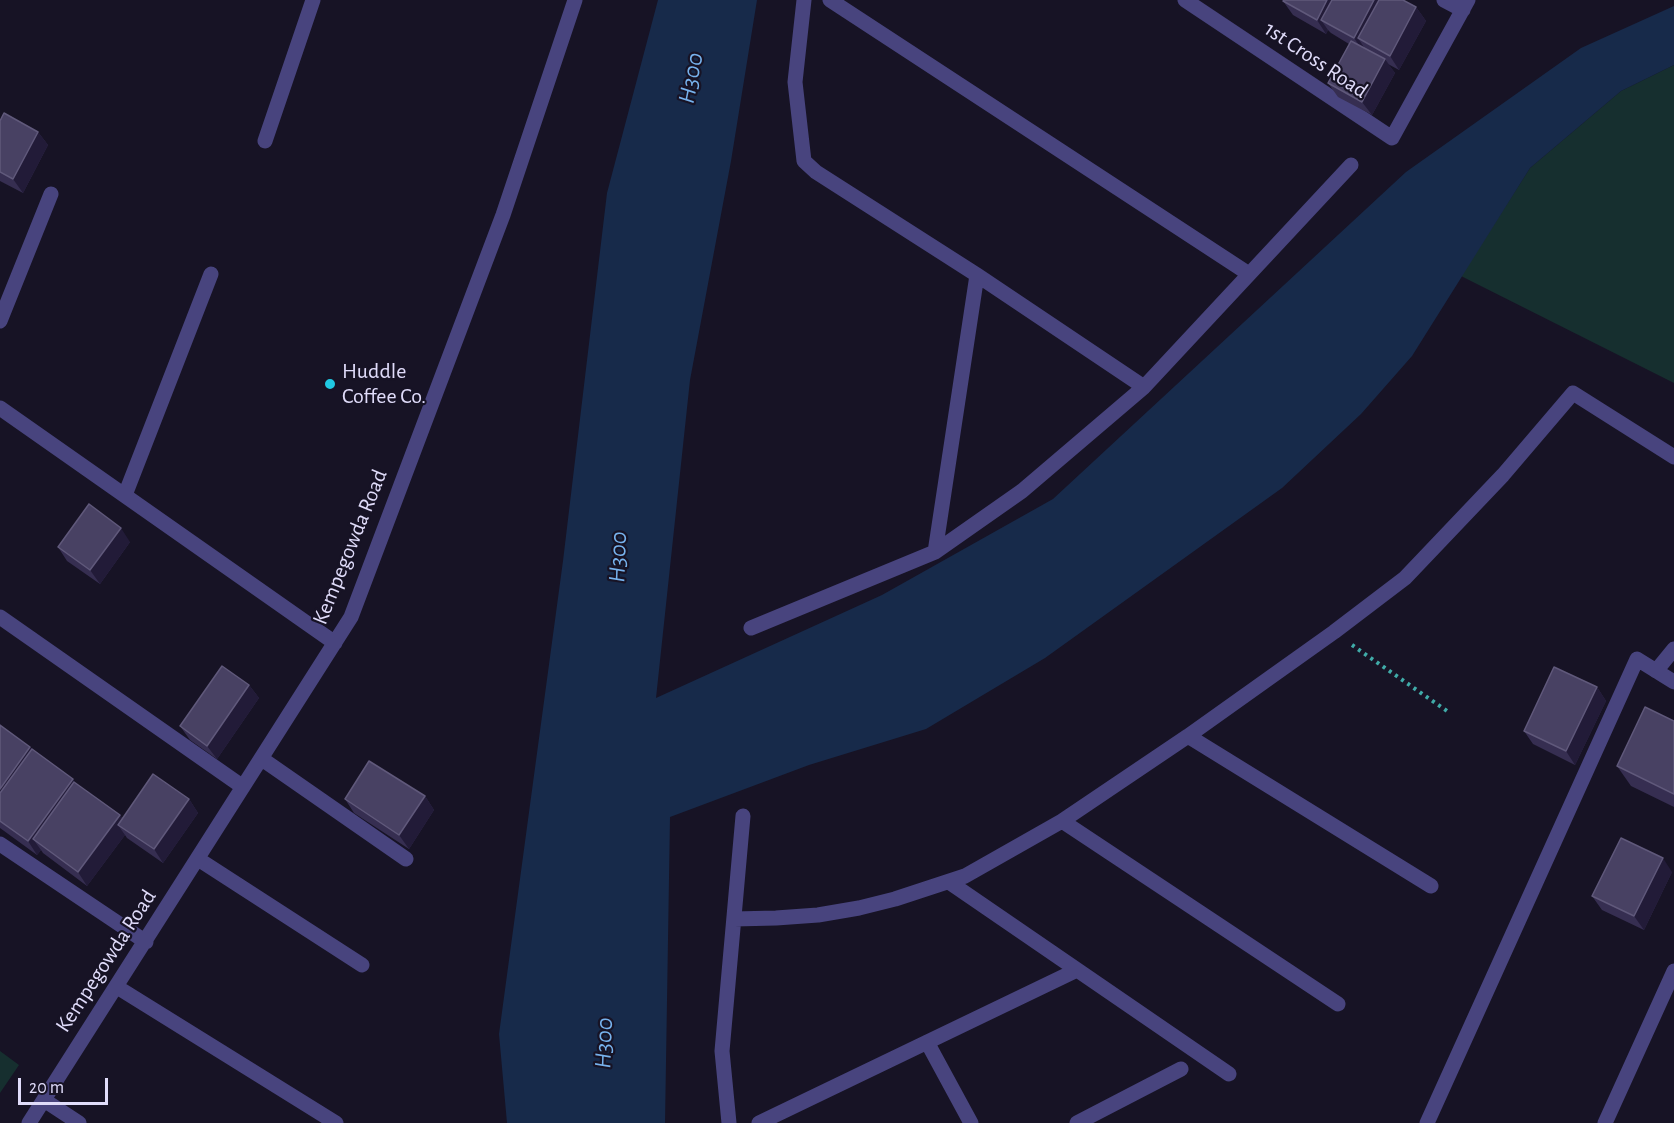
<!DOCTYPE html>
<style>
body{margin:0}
#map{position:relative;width:1674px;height:1123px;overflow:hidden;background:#171325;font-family:"Alegreya Sans",sans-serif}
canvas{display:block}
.scale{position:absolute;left:18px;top:1078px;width:90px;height:27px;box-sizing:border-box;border:3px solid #e0dcfa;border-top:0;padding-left:8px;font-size:18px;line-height:21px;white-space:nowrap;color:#e0dcfa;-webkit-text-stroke:4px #171325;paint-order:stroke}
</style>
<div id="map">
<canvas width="1674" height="1123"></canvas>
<div class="scale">20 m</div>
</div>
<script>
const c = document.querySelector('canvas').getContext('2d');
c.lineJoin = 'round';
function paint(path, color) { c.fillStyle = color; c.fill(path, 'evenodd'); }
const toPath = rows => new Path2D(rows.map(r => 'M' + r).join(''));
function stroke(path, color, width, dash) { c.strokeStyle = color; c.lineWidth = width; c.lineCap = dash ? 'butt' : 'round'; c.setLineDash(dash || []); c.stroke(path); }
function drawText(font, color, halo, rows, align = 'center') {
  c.font = font + ' "Alegreya Sans",sans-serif'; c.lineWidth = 4.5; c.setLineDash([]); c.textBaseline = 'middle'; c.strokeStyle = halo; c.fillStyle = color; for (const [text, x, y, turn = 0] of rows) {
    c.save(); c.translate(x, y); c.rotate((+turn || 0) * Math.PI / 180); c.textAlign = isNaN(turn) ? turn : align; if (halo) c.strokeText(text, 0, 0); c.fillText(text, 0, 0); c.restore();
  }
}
paint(toPath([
 [1674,65,1674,383,1461,276,1530,168,1621,91],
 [0,1051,19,1065,0,1093]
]), '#162f2f');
paint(toPath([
 [658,0,757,0,731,161,690,380,656,698,882,595,1053,499,1406,172,1581,48,1674,6,1674,65,1621,91,1530,168,1412,356,1361,414,1282,488,1045,658,926,729,809,765,670,817,665,1123,507,1123,499,1034,563,561,607,193]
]), '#172a4a');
stroke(toPath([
 [1352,645,1447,711]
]), '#40aba8', 4, [3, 4.5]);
stroke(toPath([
 [830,0,1249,274],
 [1185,0,1392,138,1468,0],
 [1444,0,1463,10],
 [265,141,313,0],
 [0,321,51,194],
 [1144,387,1351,165],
 [0,408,335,643],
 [125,495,211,274],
 [935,552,977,275],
 [0,617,243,787],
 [751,628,935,552,1022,491,1144,387,977,275,816,172,804,161,795,82,804,0],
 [1656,671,1674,649],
 [1188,736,1431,886],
 [262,759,406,859],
 [1062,821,1338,1004],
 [0,844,146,942],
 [198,859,362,965],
 [949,882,1229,1074],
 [734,919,776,918,818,915,859,908,895,899,965,876,1062,821,1188,736,1334,632,1405,578,1503,475,1573,393,1674,457],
 [117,987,336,1123],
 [927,1042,971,1123],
 [44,1100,79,1123],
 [29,1123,351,617,503,215,575,0],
 [729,1123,722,1051,743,816],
 [759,1123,1077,970],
 [1077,1123,1181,1069],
 [1427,1123,1637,659,1674,682],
 [1605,1123,1674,971]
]), '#48447e', 15);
paint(toPath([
 [1283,1,1416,7,1426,21,1399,70,1388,64,1395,73,1372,115,1338,97,1328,83,1349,44,1331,33,1328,30,1326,34,1293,15],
 [0,121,38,132,48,145,23,193,0,181],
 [130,542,100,584,67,561,58,547],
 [249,685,259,698,217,759,190,740,180,726],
 [1597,687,1606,701,1575,765,1533,744,1524,731],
 [1674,721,1674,807,1631,786,1617,766],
 [0,725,73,779,75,783,120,815,122,818,189,799,198,813,163,863,127,838,125,835,87,886,43,853,41,850,37,855,0,828],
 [425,796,434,810,409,849,354,813,345,799],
 [1672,872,1644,930,1602,910,1592,896]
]), '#362e51');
paint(toPath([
 [1327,0,1345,0,1321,20,1328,30,1326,34,1317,20],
 [1374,0,1390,0,1358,38,1365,49,1363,51,1354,38],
 [1416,7,1426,21,1399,70,1390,56],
 [1385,59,1395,73,1372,115,1362,102],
 [38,132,48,145,23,193,13,179],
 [121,528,130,542,100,584,90,570],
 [249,685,259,698,217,759,207,746],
 [1597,687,1606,701,1575,765,1566,751],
 [30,747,40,761,0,816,0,789],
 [73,779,82,793,33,839,41,850,37,855,28,841],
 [425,796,434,810,409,849,399,835],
 [189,799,198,813,163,863,154,849],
 [120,815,129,828,118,825,125,835,87,886,78,872],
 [1663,858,1672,872,1644,930,1634,916]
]), '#221b38');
const building = toPath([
 [1284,0,1327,0,1317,20,1283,1,1284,0],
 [1332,0,1374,0,1354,38,1321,20,1332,0],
 [1379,0,1403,0,1416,7,1390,56,1358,38,1379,0],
 [1351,41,1385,59,1362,102,1328,83,1351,41],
 [4,113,38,132,13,179,0,172,0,121,4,113],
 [89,504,121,528,90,570,58,547,89,504],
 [222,666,249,685,207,746,180,726,222,666],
 [1554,667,1597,687,1566,751,1524,731,1554,667],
 [1645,707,1674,721,1674,794,1617,766,1645,707],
 [0,725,30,747,0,789,0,725],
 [32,749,73,779,28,841,0,821,0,793,32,749],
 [369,761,425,796,399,835,345,799,369,761],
 [153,774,189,799,154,849,118,825,153,774],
 [74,782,120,815,78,872,33,839,74,782],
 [1621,838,1663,858,1634,916,1592,896,1621,838]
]);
paint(building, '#484163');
stroke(building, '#60597b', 1.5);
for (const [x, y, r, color] of [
 [330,384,6,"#20c8e2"]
]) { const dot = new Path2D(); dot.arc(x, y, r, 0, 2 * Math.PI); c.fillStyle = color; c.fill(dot); stroke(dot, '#171325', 2); }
drawText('22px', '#e0dcfa', '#171325', [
 ["1st Cross Road",1316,60,34],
 ["Kempegowda Road",350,547,-68],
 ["Kempegowda Road",106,961,-57]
]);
drawText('22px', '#e0dcfa', '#171325', [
 ["Huddle",342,371],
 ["Coffee Co.",342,396]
], 'left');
drawText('italic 24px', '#77b2ed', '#171325', [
 ["H300",691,78,-79],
 ["H300",618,557,-88],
 ["H300",604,1043,-88]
]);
</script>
